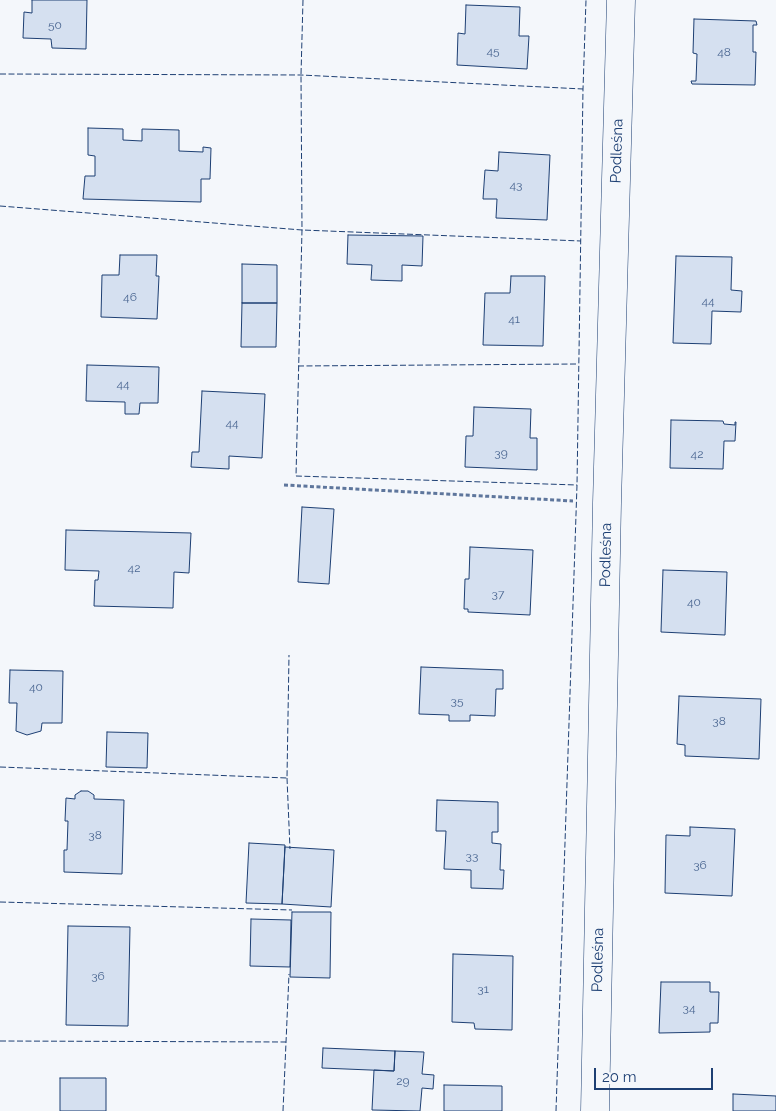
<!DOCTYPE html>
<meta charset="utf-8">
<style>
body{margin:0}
#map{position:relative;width:776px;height:1111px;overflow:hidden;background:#f4f7fb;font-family:Raleway,sans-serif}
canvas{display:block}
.scale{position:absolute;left:594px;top:1068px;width:119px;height:22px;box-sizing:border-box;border:2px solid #1d3f73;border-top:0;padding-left:6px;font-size:15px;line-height:18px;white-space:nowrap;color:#1d3f73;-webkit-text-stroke:4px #f4f7fb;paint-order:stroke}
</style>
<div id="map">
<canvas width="776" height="1111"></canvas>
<div class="scale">20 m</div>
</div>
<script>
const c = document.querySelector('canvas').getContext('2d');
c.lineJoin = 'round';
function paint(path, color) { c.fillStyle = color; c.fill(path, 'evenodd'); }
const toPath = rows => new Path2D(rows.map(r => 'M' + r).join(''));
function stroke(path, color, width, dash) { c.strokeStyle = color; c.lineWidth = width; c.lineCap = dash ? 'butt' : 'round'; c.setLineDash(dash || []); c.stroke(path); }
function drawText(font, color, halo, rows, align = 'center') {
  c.font = font + ' Raleway,sans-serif'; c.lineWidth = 4; c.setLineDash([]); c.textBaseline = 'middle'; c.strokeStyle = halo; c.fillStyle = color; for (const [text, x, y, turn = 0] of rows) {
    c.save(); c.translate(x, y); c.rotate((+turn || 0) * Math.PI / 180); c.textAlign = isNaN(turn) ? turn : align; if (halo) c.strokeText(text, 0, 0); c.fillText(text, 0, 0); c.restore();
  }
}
const building = toPath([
 [32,0,87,0,86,49,52,48,51,39,23,38,24,12,32,13,32,0],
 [466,5,520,7,519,36,529,36,527,69,457,65,458,33,465,34,466,5],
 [694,19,756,21,757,25,753,25,753,52,756,52,755,85,692,84,691,81,696,81,697,54,693,53,694,19],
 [88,128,123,129,123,140,142,141,142,129,179,130,179,151,203,152,203,147,211,148,210,179,201,179,201,202,83,199,85,176,95,176,95,156,88,155,88,128],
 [499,152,550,155,547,220,496,218,497,199,483,199,485,170,498,171,499,152],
 [348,235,423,236,422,266,402,265,402,281,371,280,372,265,347,264,348,235],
 [120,255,157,255,156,276,159,276,157,319,101,317,102,275,119,275,120,255],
 [676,256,732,257,731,290,742,291,741,312,712,311,711,344,673,343,676,256],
 [242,264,277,265,277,303,242,303,242,264],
 [511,276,545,276,543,346,483,345,485,293,510,293,511,276],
 [242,303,277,303,276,347,241,347,242,303],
 [87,365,159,367,158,403,140,403,139,414,125,414,125,402,86,401,87,365],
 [202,391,265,394,262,458,229,456,229,469,191,467,192,452,199,452,202,391],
 [474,407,531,409,530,438,537,438,537,470,465,467,466,436,473,436,474,407],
 [671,420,723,421,724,424,735,425,735,422,736,422,735,441,724,441,723,469,670,468,671,420],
 [302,507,334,509,329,584,298,582,302,507],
 [66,530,191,533,189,573,174,572,173,608,94,606,95,580,98,580,99,571,65,570,66,530],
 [470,547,533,550,530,615,468,612,468,609,464,609,465,579,469,579,470,547],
 [663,570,727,572,725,635,661,632,663,570],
 [421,667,503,670,503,689,496,689,495,716,470,715,470,721,449,721,449,715,419,714,421,667],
 [10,670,63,671,62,723,42,723,41,731,27,735,16,731,17,703,9,703,10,670],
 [679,696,761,699,759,759,685,756,685,745,677,744,679,696],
 [107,732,148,733,147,768,106,767,107,732],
 [81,791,88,791,94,795,94,799,124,800,122,874,64,872,64,850,67,850,68,821,65,821,66,798,75,799,75,795,81,791],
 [437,800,498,802,498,832,492,832,492,843,501,844,500,870,504,870,503,889,471,888,471,870,444,869,446,831,436,831,437,800],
 [690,827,735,829,732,896,665,893,666,835,690,836,690,827],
 [249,843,285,845,282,904,246,903,249,843],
 [285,847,334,850,331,907,282,904,285,847],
 [292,912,331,912,330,978,290,977,292,912],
 [251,919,291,920,290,967,250,966,251,919],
 [68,926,130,927,128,1026,66,1025,68,926],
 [453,954,513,956,512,1030,475,1029,474,1023,452,1022,453,954],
 [661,982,710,982,710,992,719,992,718,1023,710,1023,710,1032,659,1033,661,982],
 [323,1048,395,1051,394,1071,322,1068,323,1048],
 [395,1051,424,1052,422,1074,434,1075,433,1089,422,1088,420,1111,372,1110,374,1070,394,1071,395,1051],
 [60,1078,106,1078,106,1111,60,1111,60,1078],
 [444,1085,502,1086,502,1111,444,1111,444,1085],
 [733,1094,776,1096,776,1111,733,1111,733,1094]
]);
paint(building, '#d5e0f0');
stroke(building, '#1d3f73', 1);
const tertiary = toPath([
 [595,1111,607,503,621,0]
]);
stroke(tertiary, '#1d3f73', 29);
stroke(toPath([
 [284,485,573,501]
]), '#5e769c', 3, [4, 2.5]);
stroke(tertiary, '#f4f7fb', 28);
stroke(toPath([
 [303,0,301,75,302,230,296,476,577,485],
 [0,74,301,75,583,89],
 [0,206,302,230,581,241],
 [298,366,578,364],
 [0,767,287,778,289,655],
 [287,778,290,849],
 [0,902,292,910],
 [0,1041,286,1042],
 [283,1111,289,974],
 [556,1111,577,485,583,89,586,0]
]), '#1d3f73', 1, [6, 2.5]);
drawText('12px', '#4b6792', null, [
 ["50",55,25],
 ["45",493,51],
 ["48",724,52],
 ["43",516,185],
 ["46",130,297],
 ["44",708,301],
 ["41",514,319],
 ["44",123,384],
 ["44",232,423],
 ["39",501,453],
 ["42",697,454],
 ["42",134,568],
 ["37",498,594],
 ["40",694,602],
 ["40",36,687],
 ["35",457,701],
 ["38",719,721],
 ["38",95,835],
 ["33",472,856],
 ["36",700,865],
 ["36",98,976],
 ["31",483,989],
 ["34",689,1008],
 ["29",403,1081]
]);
drawText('15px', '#1d3f73', '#f4f7fb', [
 ["Podleśna",617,151,-88],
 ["Podleśna",606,555,-89],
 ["Podleśna",598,960,-89]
]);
</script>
